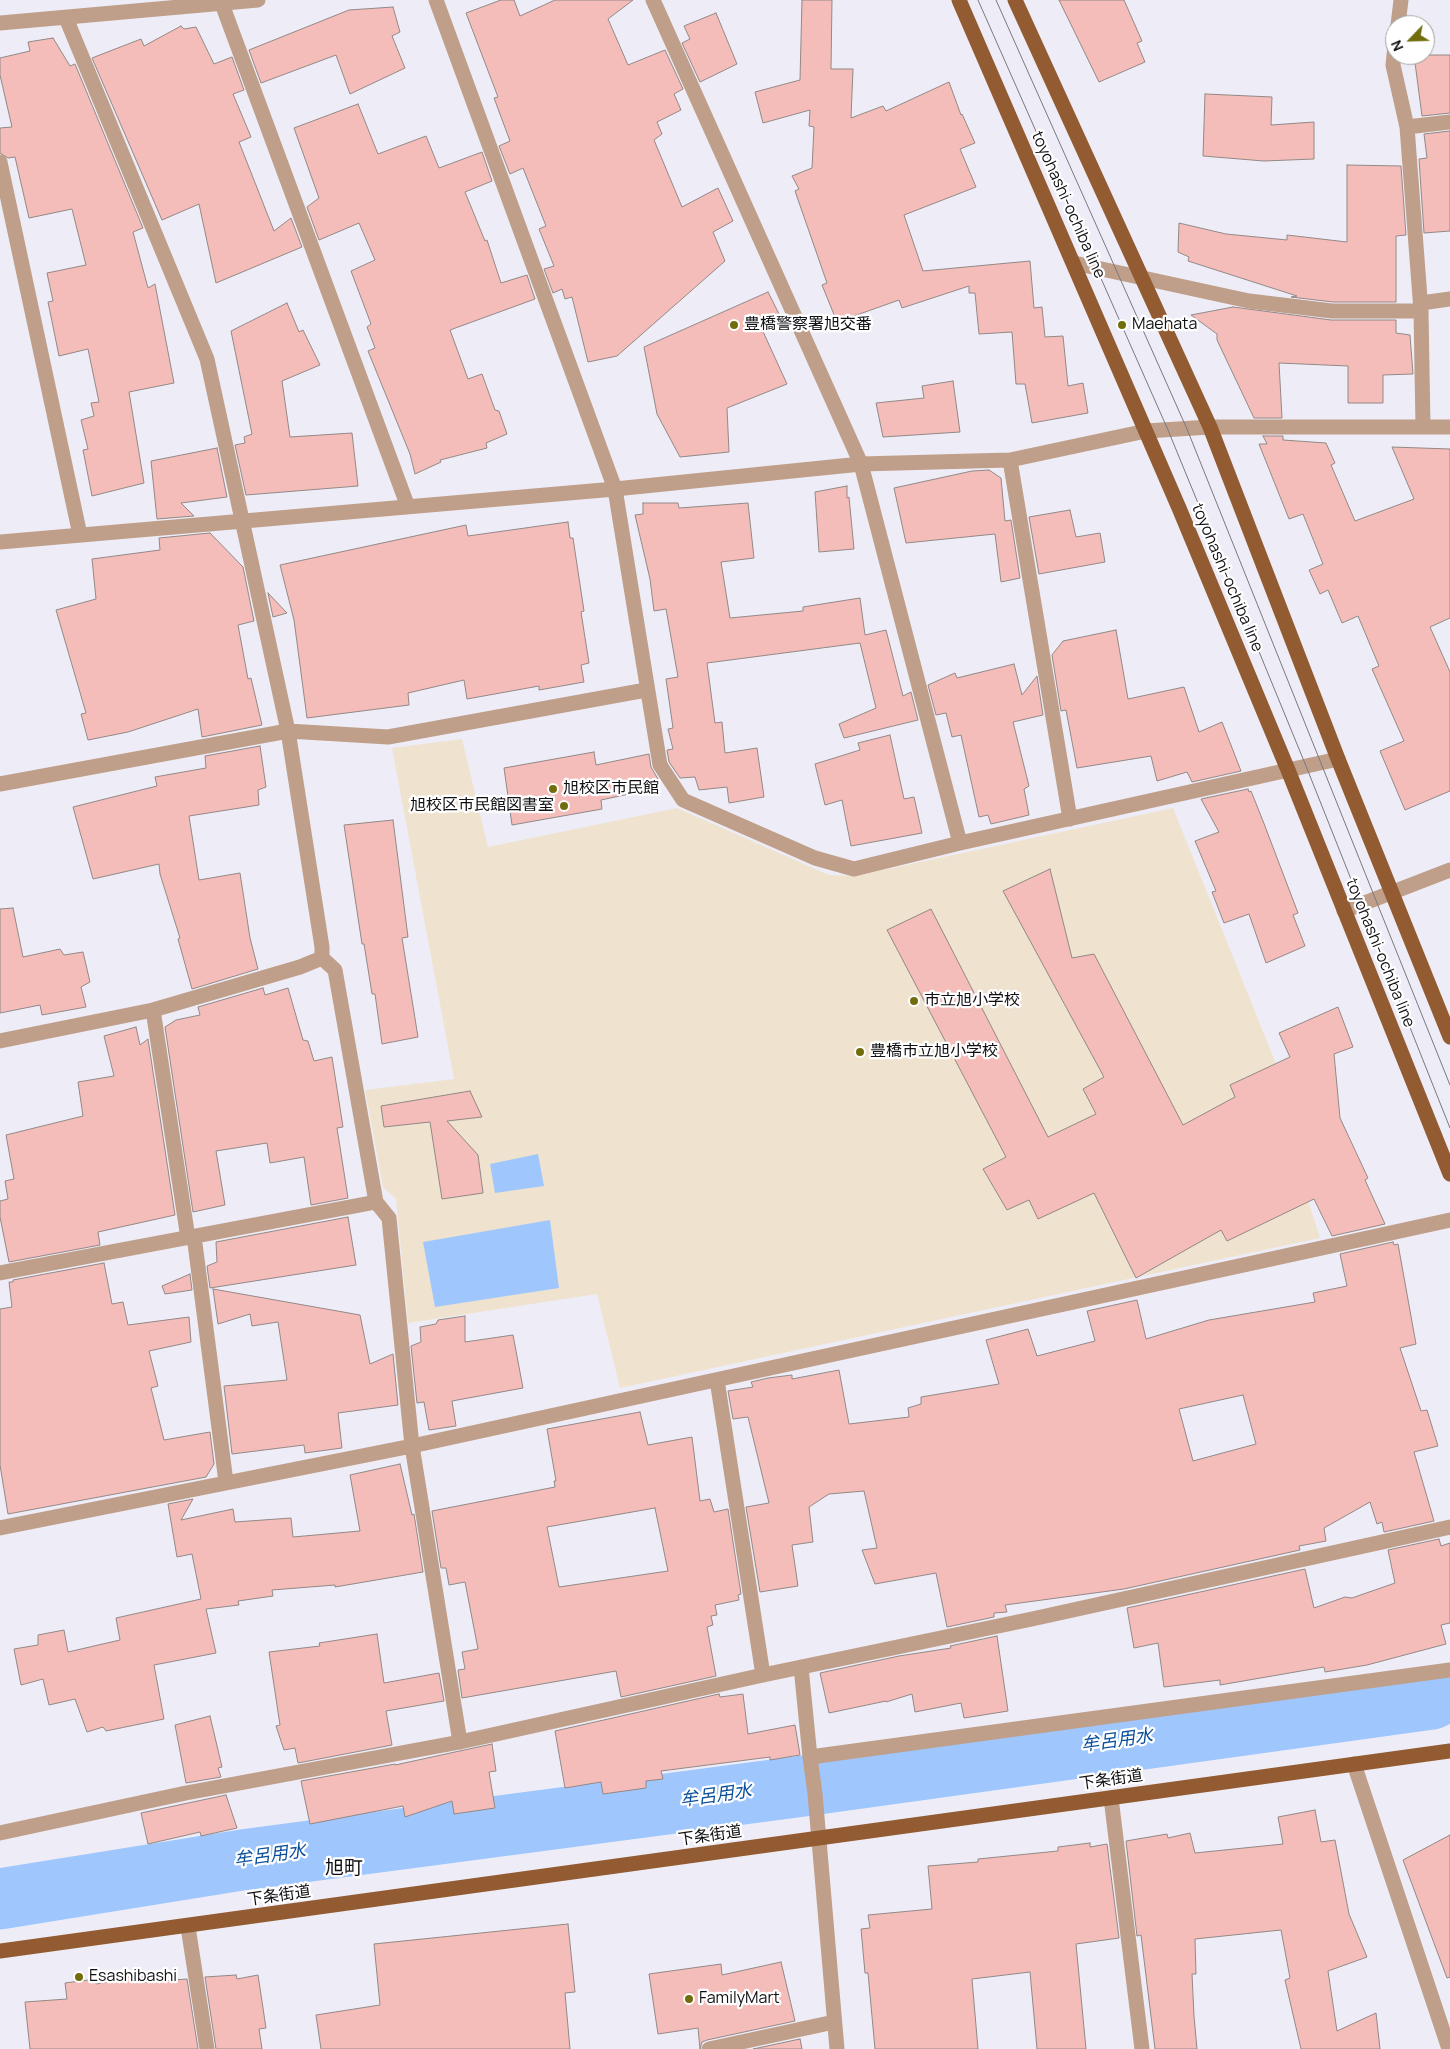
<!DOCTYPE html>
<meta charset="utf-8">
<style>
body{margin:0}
#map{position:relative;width:1450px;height:2049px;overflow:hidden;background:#eeedf7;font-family:Manrope,sans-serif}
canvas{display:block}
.north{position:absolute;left:1385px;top:15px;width:50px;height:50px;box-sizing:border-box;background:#fff;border:1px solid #9f9fa1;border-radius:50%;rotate:246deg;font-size:14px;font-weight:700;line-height:20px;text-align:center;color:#100f13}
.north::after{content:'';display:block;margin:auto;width:18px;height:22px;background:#716d0d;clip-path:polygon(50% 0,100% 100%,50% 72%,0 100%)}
</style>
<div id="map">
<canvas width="1450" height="2049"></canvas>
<div class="north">N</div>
</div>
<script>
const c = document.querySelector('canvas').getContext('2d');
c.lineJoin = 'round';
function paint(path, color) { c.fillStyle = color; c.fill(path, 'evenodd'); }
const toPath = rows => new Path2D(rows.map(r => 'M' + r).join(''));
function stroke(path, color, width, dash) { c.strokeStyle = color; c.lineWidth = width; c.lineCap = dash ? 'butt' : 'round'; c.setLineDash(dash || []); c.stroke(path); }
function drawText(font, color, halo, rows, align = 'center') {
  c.font = font + ' Manrope,"Noto Sans JP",sans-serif'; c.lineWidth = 4.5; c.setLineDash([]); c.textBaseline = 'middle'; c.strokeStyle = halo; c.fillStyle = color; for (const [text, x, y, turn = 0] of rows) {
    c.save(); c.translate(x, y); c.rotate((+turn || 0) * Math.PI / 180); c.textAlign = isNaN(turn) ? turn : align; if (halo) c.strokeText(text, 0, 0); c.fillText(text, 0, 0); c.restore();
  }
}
paint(toPath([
 [462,739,488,847,677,808,829,875,855,876,1173,808,1285,1086,1306,1194,1320,1238,620,1388,597,1294,408,1323,396,1199,383,1187,365,1090,454,1079,392,748]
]), '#efe3cf');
paint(toPath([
 [538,1154,544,1186,495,1193,490,1164],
 [550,1220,559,1288,435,1307,423,1242]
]), '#9fc7fd');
stroke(toPath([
 [0,1899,242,1860,796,1787,1432,1699]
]), '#9fc7fd', 61);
const building = toPath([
 [501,0,514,0,520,16,555,0,633,0,608,19,628,65,665,50,683,89,674,94,681,110,657,122,662,134,654,140,682,207,718,188,733,221,713,232,725,261,617,356,588,362,572,297,565,299,562,289,553,293,544,269,554,266,539,229,546,226,523,168,510,174,499,146,510,141,494,98,498,97,466,13,501,0],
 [802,0,832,0,831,69,853,69,851,118,883,106,886,111,949,82,961,115,962,114,975,143,960,149,976,187,904,215,923,271,1030,261,1034,308,1042,307,1045,337,1063,336,1068,386,1083,383,1088,413,1032,423,1025,384,1016,384,1012,332,979,334,975,293,969,293,969,286,902,308,899,300,837,322,822,285,827,283,795,191,799,189,792,176,812,168,814,127,809,126,810,110,763,123,755,92,800,80,802,0],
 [1059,0,1124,0,1142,41,1137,43,1145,62,1099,82,1059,0],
 [393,7,400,32,392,36,405,68,350,94,336,55,261,83,249,50,349,10,393,7],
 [716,13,737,64,700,82,682,43,690,39,684,26,716,13],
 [181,26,184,29,196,27,214,64,232,57,244,90,233,94,251,137,239,142,274,231,291,218,302,247,216,283,199,204,162,220,92,58,141,39,144,46,181,26],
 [53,38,70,66,75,64,143,228,133,232,148,288,155,284,174,383,129,392,144,483,92,496,83,450,88,449,81,420,94,416,91,403,99,402,88,349,59,356,48,302,53,301,47,273,86,265,72,209,29,218,15,157,8,158,0,153,0,128,12,127,0,75,0,58,30,51,28,42,53,38],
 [1414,55,1450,55,1450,113,1422,116,1414,55],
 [1205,94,1272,97,1271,125,1314,122,1314,159,1264,161,1203,156,1205,94],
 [358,104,378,154,426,136,439,168,482,152,492,181,465,192,485,241,487,240,501,283,527,275,535,299,450,330,468,379,482,374,495,410,499,411,507,434,486,443,487,448,440,460,441,462,415,474,410,454,368,351,375,348,367,327,371,324,351,271,375,260,359,223,319,240,307,207,319,198,294,128,358,104],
 [1450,131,1450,231,1424,233,1419,159,1427,158,1424,134,1450,131],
 [1347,165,1401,166,1406,235,1396,236,1396,302,1333,302,1291,297,1297,296,1188,261,1189,257,1178,252,1179,223,1226,234,1287,240,1287,235,1347,242,1347,165],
 [768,292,780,316,760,325,787,384,727,408,729,452,680,457,657,414,644,347,768,292],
 [287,303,299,332,303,330,320,365,282,381,290,437,352,433,358,486,246,495,235,445,245,443,244,437,252,434,231,331,287,303],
 [1233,307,1331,320,1396,320,1396,333,1410,335,1413,374,1383,375,1383,403,1348,403,1348,366,1279,363,1282,418,1254,418,1217,340,1217,334,1191,315,1233,307],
 [953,381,960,432,883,437,876,403,924,398,922,386,953,381],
 [1263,436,1283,436,1283,440,1326,443,1335,463,1331,465,1355,521,1414,499,1392,447,1450,449,1450,618,1430,627,1450,672,1450,791,1405,810,1380,751,1404,741,1372,669,1379,666,1358,616,1342,623,1328,590,1320,594,1309,570,1323,564,1303,514,1289,519,1259,444,1267,444,1263,436],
 [217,448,227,497,181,503,194,516,157,519,151,461,217,448],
 [989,470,1001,478,1005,521,1011,520,1020,578,1001,582,995,534,906,543,894,488,972,471,989,470],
 [847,486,847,498,849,497,854,549,819,552,815,492,847,486],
 [643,503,678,503,679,508,748,503,754,558,721,562,730,618,803,611,803,607,860,598,865,635,886,630,903,696,911,692,918,720,844,738,839,724,876,708,860,643,707,663,715,723,722,722,725,753,757,748,764,797,729,803,727,787,699,790,695,777,680,778,669,762,667,750,673,749,668,729,673,728,666,679,678,677,666,609,654,611,650,579,635,515,643,514,643,503],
 [1070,510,1076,537,1100,533,1105,562,1039,574,1029,517,1070,510],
 [568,522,570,538,573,538,584,611,581,612,589,663,581,665,584,682,539,690,539,686,467,699,464,680,408,693,409,705,307,718,294,620,280,565,466,525,468,536,568,522],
 [210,533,243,567,254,621,238,625,248,679,251,678,262,725,202,737,198,709,128,732,88,740,81,714,86,713,56,610,96,599,92,559,160,550,159,538,210,533],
 [268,593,287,613,273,617,268,593],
 [1116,630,1128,699,1184,687,1199,732,1222,722,1241,771,1192,782,1187,772,1157,781,1151,756,1077,768,1066,710,1061,711,1052,655,1063,641,1116,630],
 [1014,664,1022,695,1037,676,1043,715,1013,722,1029,786,1024,789,1029,815,991,824,988,815,979,817,961,735,952,737,946,713,936,715,928,685,955,673,957,678,1014,664],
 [890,735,904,799,914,797,922,833,851,846,842,800,825,805,815,764,860,750,858,743,890,735],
 [260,746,266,787,258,790,259,805,189,816,199,880,240,873,250,938,258,969,192,989,178,939,180,938,160,874,159,864,93,879,73,807,157,786,155,777,206,768,205,756,260,746],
 [594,752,596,765,649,754,651,767,658,779,641,781,643,791,601,800,602,809,512,825,504,768,594,752],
 [1248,789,1249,792,1251,791,1263,821,1298,913,1293,915,1305,946,1266,963,1249,914,1224,923,1212,892,1216,891,1195,841,1219,832,1201,799,1248,789],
 [393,820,408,937,402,938,418,1037,382,1044,375,994,372,994,364,944,362,944,344,825,393,820],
 [1050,869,1072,958,1094,954,1183,1125,1235,1097,1230,1085,1290,1057,1279,1033,1338,1007,1353,1047,1334,1054,1340,1118,1368,1178,1365,1180,1385,1224,1332,1236,1314,1199,1227,1241,1221,1230,1136,1278,1094,1193,1038,1219,1029,1200,1007,1210,983,1169,1006,1157,887,930,931,909,1048,1137,1096,1114,1083,1089,1104,1077,1003,891,1050,869],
 [13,908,23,957,60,949,64,955,83,952,90,982,81,987,86,1007,42,1015,40,1005,0,1013,0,909,13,908],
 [263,988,265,995,288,988,303,1040,308,1041,314,1061,332,1057,343,1127,337,1128,348,1198,311,1205,304,1157,270,1163,267,1143,216,1151,225,1205,193,1212,165,1027,176,1020,200,1015,198,1007,263,988],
 [136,1027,140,1045,148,1039,175,1215,98,1232,100,1245,9,1262,0,1217,0,1201,8,1199,5,1181,14,1179,6,1135,83,1116,78,1082,114,1076,104,1036,136,1027],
 [470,1091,482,1117,447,1121,478,1155,483,1193,442,1199,430,1122,384,1127,381,1106,470,1091],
 [348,1217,356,1265,210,1288,207,1266,217,1262,216,1242,348,1217],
 [1393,1242,1394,1245,1398,1244,1416,1344,1400,1348,1421,1411,1427,1410,1438,1446,1414,1452,1434,1521,1384,1532,1382,1522,1377,1524,1370,1502,1324,1528,1326,1541,1299,1546,1300,1550,1124,1589,1005,1605,1007,1612,994,1613,994,1617,947,1627,936,1573,875,1584,862,1550,877,1548,864,1491,829,1494,809,1507,813,1542,792,1545,798,1586,760,1592,746,1507,769,1503,748,1417,733,1419,728,1391,753,1387,751,1382,768,1378,792,1375,792,1379,839,1370,849,1424,909,1417,908,1408,921,1404,921,1397,999,1384,986,1340,1028,1329,1037,1356,1095,1341,1087,1311,1137,1300,1146,1339,1209,1320,1315,1302,1313,1293,1347,1286,1340,1254,1393,1242],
 [1243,1395,1256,1444,1193,1461,1179,1409,1243,1395],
 [104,1263,112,1304,123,1302,128,1325,189,1317,191,1342,149,1351,158,1386,151,1388,164,1440,210,1432,214,1464,206,1477,8,1514,0,1465,0,1309,12,1307,9,1282,13,1282,13,1280,104,1263],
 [190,1274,192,1290,165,1294,162,1286,190,1274],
 [213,1289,360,1315,370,1364,393,1354,398,1405,338,1413,342,1448,305,1453,304,1445,232,1454,224,1386,287,1380,278,1322,252,1326,250,1314,218,1324,213,1289],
 [465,1316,465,1342,513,1335,523,1388,452,1401,456,1426,429,1430,424,1402,417,1403,411,1346,421,1342,420,1327,436,1324,438,1320,465,1316],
 [640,1412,648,1445,692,1437,700,1501,710,1499,714,1512,728,1509,741,1594,738,1595,739,1600,715,1605,717,1615,711,1616,713,1625,707,1627,716,1676,621,1697,616,1671,462,1698,458,1670,465,1669,462,1652,478,1649,465,1582,449,1585,446,1568,441,1568,432,1511,555,1487,554,1481,556,1481,547,1429,640,1412],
 [655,1508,668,1571,559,1587,547,1527,655,1508],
 [400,1464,412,1515,414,1514,423,1572,335,1587,335,1585,272,1590,273,1596,238,1601,239,1605,206,1609,216,1653,154,1665,164,1719,106,1731,103,1727,87,1732,75,1699,49,1705,43,1679,21,1685,14,1649,38,1645,38,1635,64,1630,68,1652,120,1640,116,1618,201,1599,192,1554,177,1557,168,1504,193,1499,181,1520,233,1509,235,1522,291,1518,293,1537,360,1531,350,1475,400,1464],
 [1439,1539,1441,1546,1450,1543,1450,1623,1441,1625,1446,1644,1367,1665,1325,1672,1324,1667,1220,1685,1220,1680,1164,1687,1158,1643,1134,1648,1127,1608,1305,1569,1314,1608,1345,1597,1352,1598,1395,1583,1388,1550,1439,1539],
 [377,1634,384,1683,439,1673,444,1701,386,1711,392,1745,298,1763,295,1748,284,1750,276,1726,280,1725,269,1652,320,1646,319,1643,377,1634],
 [997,1636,1008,1711,964,1718,961,1703,915,1712,912,1694,886,1702,886,1701,829,1713,820,1673,899,1656,951,1648,950,1646,997,1636],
 [719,1694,720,1697,743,1694,748,1734,795,1725,800,1755,770,1760,770,1757,661,1771,663,1779,646,1781,646,1788,603,1794,601,1782,565,1788,555,1731,719,1694],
 [210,1716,222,1767,218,1768,221,1777,186,1783,175,1725,210,1716],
 [492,1744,496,1771,489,1772,495,1808,454,1814,452,1801,405,1817,403,1806,310,1824,301,1781,395,1764,395,1765,492,1744],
 [226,1795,237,1828,201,1836,200,1832,148,1844,141,1813,226,1795],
 [1315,1810,1321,1842,1335,1840,1349,1914,1367,1957,1328,1971,1337,2031,1376,2013,1380,2049,1301,2049,1285,1980,1290,1978,1281,1930,1195,1939,1196,1974,1192,1974,1194,2016,1197,2049,1155,2049,1141,1935,1137,1936,1126,1841,1167,1834,1168,1838,1190,1833,1195,1853,1283,1844,1278,1817,1315,1810],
 [1450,1835,1450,1977,1447,1978,1403,1860,1450,1835],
 [1090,1843,1090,1847,1107,1844,1119,1938,1076,1944,1086,2049,1037,2049,1030,1972,972,1979,978,2049,875,2049,868,1973,865,1973,861,1929,870,1928,868,1915,932,1909,928,1866,978,1862,978,1859,1058,1851,1058,1847,1090,1843],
 [568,1924,575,1992,565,1993,570,2049,321,2049,316,2015,380,2005,374,1944,568,1924],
 [781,1962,795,2021,707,2040,702,2042,700,2049,698,2028,658,2034,649,1974,721,1964,722,1975,781,1962],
 [142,1974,144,1982,187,1979,198,2049,30,2049,25,2002,67,1999,65,1983,96,1979,96,1984,142,1974],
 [236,1975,237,1979,258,1975,266,2028,259,2029,262,2049,216,2049,205,1977,236,1975],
 [800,2039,802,2049,753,2049,800,2039]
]);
paint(building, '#f5bdb9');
stroke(building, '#928887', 1);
stroke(toPath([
 [436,0,615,489,660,765,683,800,815,858,854,869,960,843,1338,759],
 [653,0,861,464,960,843],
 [222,4,408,507],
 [0,23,258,0],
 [1398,25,1401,0],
 [1395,46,1393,65,1407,127],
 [0,162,80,535],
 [1074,263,1249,301,1332,311,1421,311],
 [1421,303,1450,299],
 [1423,427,1421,311,1407,127,1450,122],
 [1010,460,1070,819],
 [0,542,615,489,861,464,1010,460,1146,431,1210,427,1450,427],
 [0,784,288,731,388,737,646,690],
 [1344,911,1450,870],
 [322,958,335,970,376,1202,389,1218,412,1446,460,1742],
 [153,1010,188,1238],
 [0,1041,153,1010,300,967,322,958,322,947,288,731,207,359,66,18],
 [194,1236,226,1482],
 [0,1273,376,1202],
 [717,1380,763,1675],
 [0,1528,412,1446,1450,1220],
 [801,1667,810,1757,1450,1670],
 [810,1757,815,1794,837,2049],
 [1354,1764,1449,2049],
 [1111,1798,1142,2049],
 [0,1833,186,1793,460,1742,763,1675,1032,1619,1450,1527],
 [188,1927,207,2049],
 [709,2049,834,2022]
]), '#bf9f89', 15);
stroke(toPath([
 [959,0,1179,508,1288,770,1450,1174],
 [1015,0,1210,427,1338,759,1450,1037],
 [0,1951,1450,1751]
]), '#935b31', 15);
stroke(toPath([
 [978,0,1168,430,1306,766,1450,1128],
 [996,0,1187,429,1450,1085]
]), '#79787f', 1);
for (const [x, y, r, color] of [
 [734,325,5,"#716d0d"],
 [1122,325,5,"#716d0d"],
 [553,789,5,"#716d0d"],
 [564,806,5,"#716d0d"],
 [914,1001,5,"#716d0d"],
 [860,1052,5,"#716d0d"],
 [79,1977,5,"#716d0d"],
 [689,1999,5,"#716d0d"]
]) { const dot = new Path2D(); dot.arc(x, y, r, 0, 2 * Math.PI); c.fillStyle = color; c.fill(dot); stroke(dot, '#fff', 2); }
drawText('16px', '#100f13', '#fff', [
 ["toyohashi-ochiba line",1068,205,66],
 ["toyohashi-ochiba line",1227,578,67],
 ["toyohashi-ochiba line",1380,953,68],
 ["下条街道",1111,1780,-8],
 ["下条街道",710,1836,-8],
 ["下条街道",279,1896,-8]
]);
drawText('16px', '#100f13', '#fff', [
 ["豊橋警察署旭交番",744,325],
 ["Maehata",1132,325],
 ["旭校区市民館",563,789],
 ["旭校区市民館図書室",554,806,"right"],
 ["市立旭小学校",924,1001],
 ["豊橋市立旭小学校",870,1052],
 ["Esashibashi",89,1977],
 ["FamilyMart",699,1999]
], 'left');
drawText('italic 18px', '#0a4f9b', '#fff', [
 ["牟呂用水",1117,1741,-8],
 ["牟呂用水",716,1796,-8],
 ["牟呂用水",270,1856,-8]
]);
drawText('19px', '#100f13', '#fff', [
 ["旭町",344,1869]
]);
</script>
